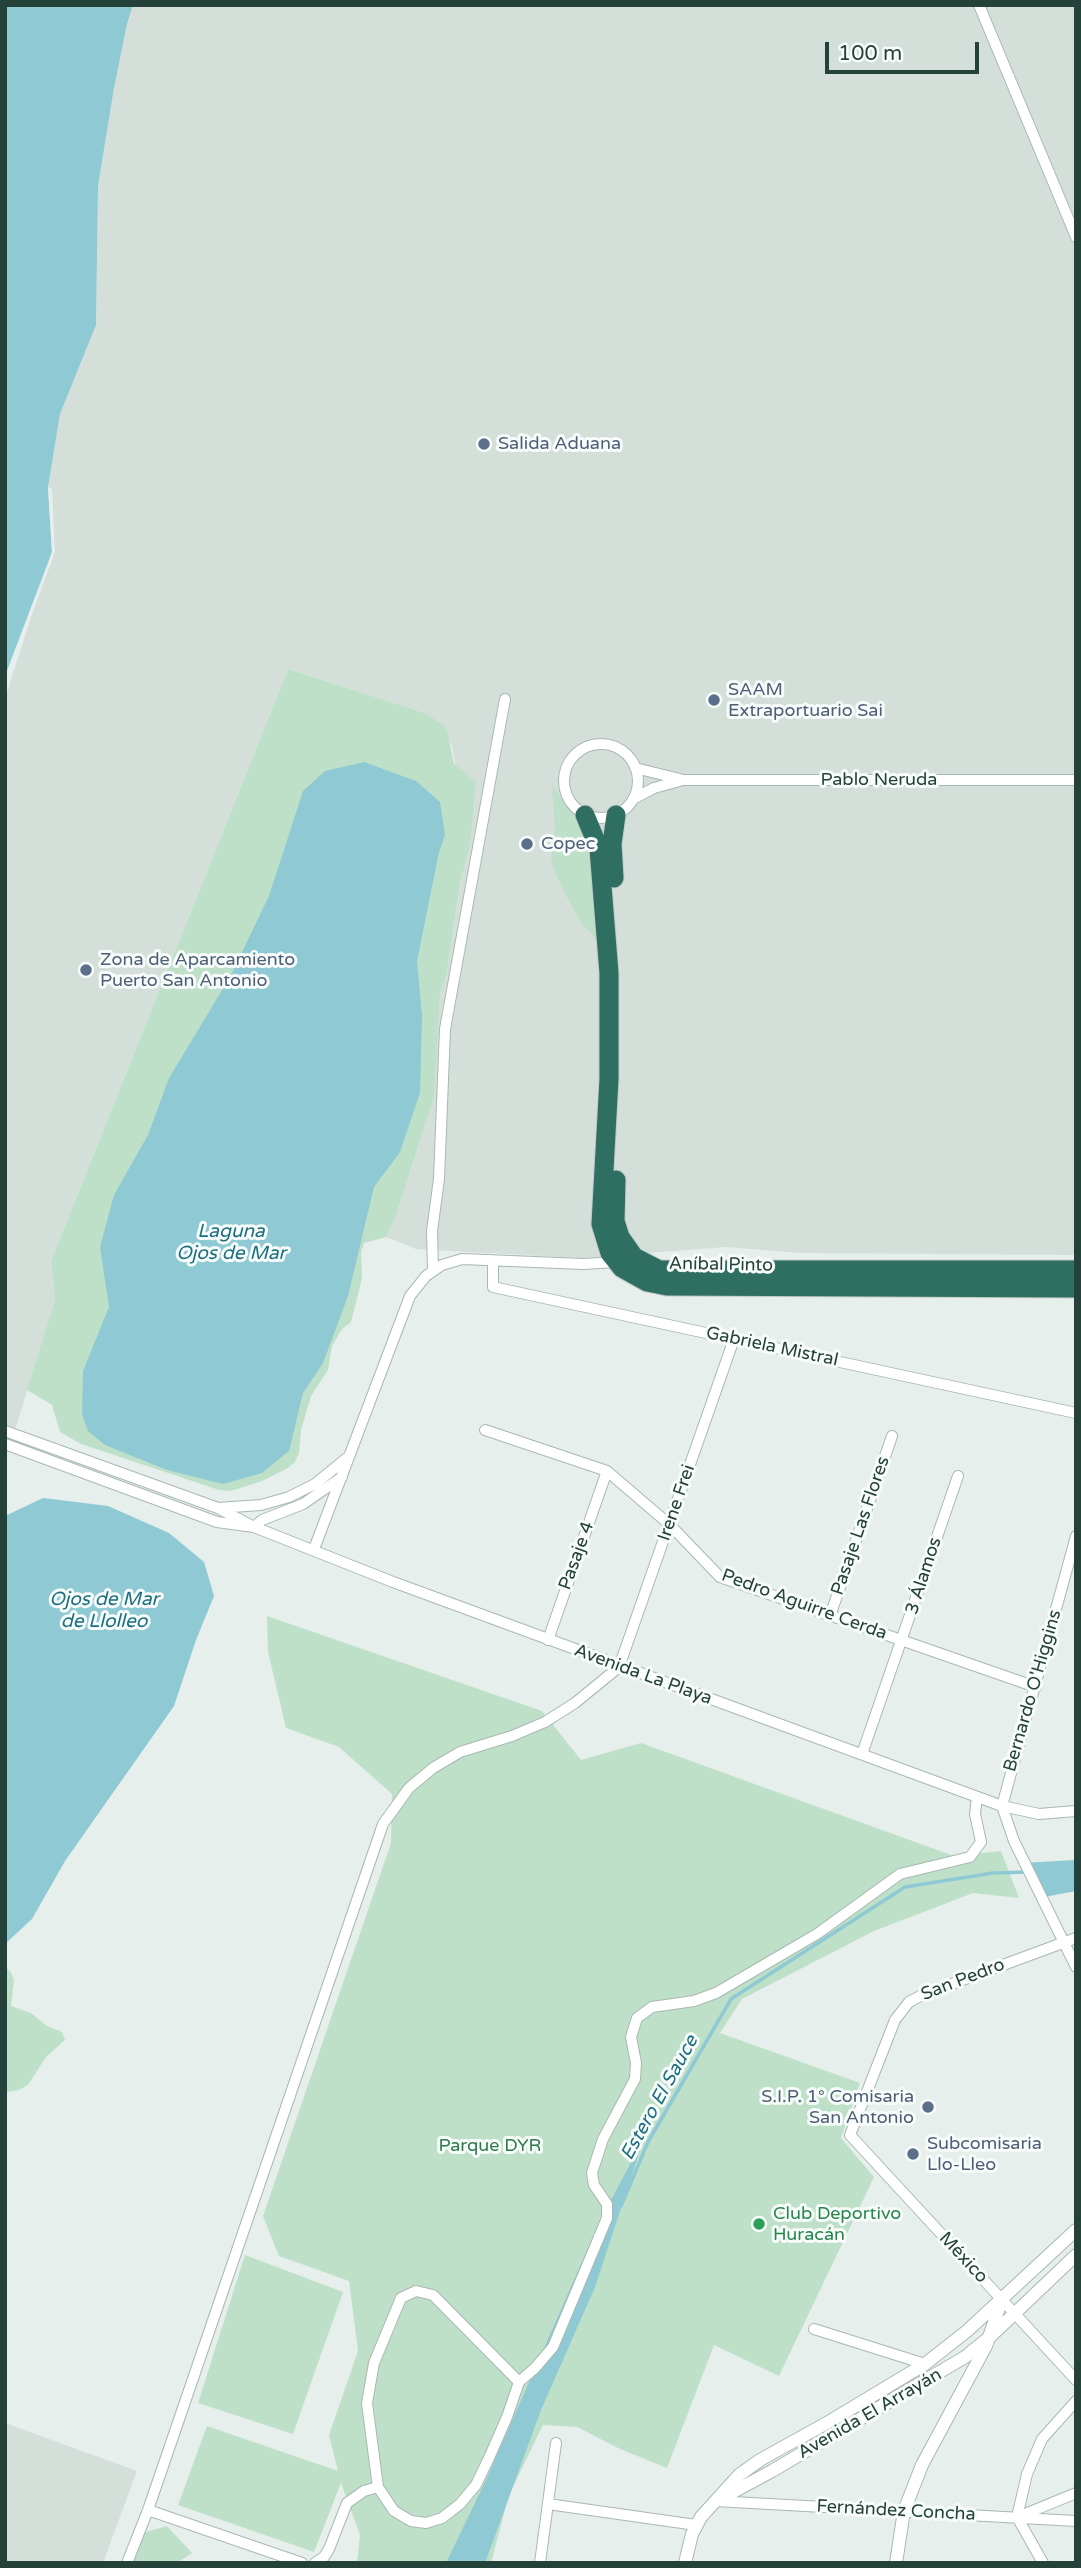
<!DOCTYPE html>
<meta charset="utf-8">
<style>
body{margin:0}
#map{position:relative;width:1081px;height:2568px;overflow:hidden;background:#e6efeb;font-family:"Varela Round",sans-serif}
canvas{display:block}
.frame{position:absolute;inset:0;border:7px solid #24423a;pointer-events:none}
.scale{position:absolute;left:825px;top:42px;width:154px;height:32px;box-sizing:border-box;border:4px solid #24423a;border-top:0;padding-left:9px;font-size:21px;line-height:24px;white-space:nowrap;color:#24423a;-webkit-text-stroke:5px #f7fbf9;paint-order:stroke}
</style>
<div id="map">
<canvas width="1081" height="2568"></canvas>
<div class="frame"></div>
<div class="scale">100 m</div>
</div>
<script>
const c = document.querySelector('canvas').getContext('2d');
c.lineJoin = 'round';
function paint(path, color) { c.fillStyle = color; c.fill(path, 'evenodd'); }
const toPath = rows => new Path2D(rows.map(r => 'M' + r).join(''));
function stroke(path, color, width, dash) { c.strokeStyle = color; c.lineWidth = width; c.lineCap = dash ? 'butt' : 'round'; c.setLineDash(dash || []); c.stroke(path); }
function drawText(font, color, halo, rows, align = 'center') {
  c.font = font + ' "Varela Round",sans-serif'; c.lineWidth = 6; c.setLineDash([]); c.textBaseline = 'middle'; c.strokeStyle = halo; c.fillStyle = color; for (const [text, x, y, turn = 0] of rows) {
    c.save(); c.translate(x, y); c.rotate((+turn || 0) * Math.PI / 180); c.textAlign = isNaN(turn) ? turn : align; if (halo) c.strokeText(text, 0, 0); c.fillText(text, 0, 0); c.restore();
  }
}
paint(toPath([
 [133,5,1076,5,1076,1255,799,1253,726,1247,582,1258,416,1249,386,1237,396,1216,428,1116,422,1016,447,972,460,883,470,846,452,746,441,723,427,714,413,709,288,669,51,1261,55,1299,17,1424,5,1446,5,698,52,552,48,487,60,414,96,325,98,186,114,88,127,24],
 [5,2423,137,2471,103,2563,5,2563]
]), '#d4dfda');
paint(toPath([
 [288,669,413,709,427,714,441,723,447,730,454,764,476,782,470,846,460,883,447,972,440,992,434,1097,396,1216,386,1237,364,1243,361,1253,362,1278,351,1322,342,1329,332,1346,328,1370,311,1396,301,1430,299,1453,295,1462,288,1468,262,1481,231,1491,219,1490,81,1444,60,1432,52,1405,27,1390,55,1299,51,1261],
 [552,783,563,802,579,818,592,848,598,942,581,922,564,892,551,862,555,831],
 [267,1616,542,1711,581,1760,641,1743,954,1856,1001,1851,1019,1898,973,1893,874,1931,742,1999,720,2033,860,2083,841,2138,874,2177,779,2376,714,2345,667,2468,620,2449,577,2427,543,2425,509,2495,491,2563,357,2563,360,2535,341,2483,314,2552,178,2505,207,2426,338,2471,329,2435,358,2351,349,2281,279,2256,263,2216,391,1843,392,1794,339,1747,286,1728,268,1652],
 [5,1967,11,1972,14,1980,11,2006,31,2013,47,2026,62,2032,65,2040,46,2057,28,2085,19,2090,5,2092],
 [245,2255,343,2292,293,2434,198,2403],
 [167,2526,192,2553,177,2563,131,2563,142,2533]
]), '#bfe0c8');
paint(toPath([
 [5,5,133,5,127,24,114,88,98,186,96,325,60,414,48,487,52,552,5,676],
 [364,762,416,781,440,802,445,835,439,852,417,961,422,1016,420,1093,400,1152,374,1187,348,1296,323,1363,303,1393,289,1451,262,1473,223,1484,167,1470,105,1445,88,1431,82,1414,83,1371,109,1307,100,1247,114,1195,148,1135,169,1078,230,977,269,896,303,791,325,771],
 [43,1498,108,1506,169,1533,204,1562,214,1596,196,1640,174,1706,65,1861,32,1919,5,1944,5,1516],
 [1076,1860,1076,1891,1039,1898,1021,1863],
 [644,2138,595,2287,541,2410,485,2563,446,2563,486,2480,599,2223]
]), '#8ec9d4');
paint(toPath([
 [48,487,52,489,55,552,26,630,52,552]
]), '#e6efeb');
stroke(toPath([
 [621,2206,648,2142,731,1999,905,1887,993,1873,1028,1872]
]), '#8ec9d4', 3.5);
const minor = toPath([
 [979,5,1076,237],
 '564 781a37 37 0 1 1 74 0a37 37 0 1 1-74 0Z',
 [635,768,680,779],
 [633,799,654,788,683,780,1076,780],
 [493,1261,493,1287,1076,1413],
 [433,1270,432,1231,439,1179,445,1029,505,699],
 [485,1430,607,1471,670,1525,720,1577,1036,1687],
 [5,1431,218,1508,261,1505,289,1497,315,1484,347,1458],
 [5,1444,217,1522,254,1527,262,1520,303,1504,342,1477],
 [218,1508,254,1527,393,1582,1002,1806,1039,1814,1076,1811],
 [314,1549,410,1296,426,1276,442,1265,462,1259,583,1264,616,1262],
 [830,1616,892,1436],
 [548,1640,607,1471],
 [862,1754,958,1476],
 [1002,1806,1076,1536],
 [1002,1806,1014,1841,1076,1967],
 [1076,1938,922,1995,909,2002,895,2020,850,2135,1076,2380],
 [814,2329,925,2364],
 [519,2382,433,2295,416,2291,401,2298,374,2363,367,2403,378,2487,394,2511,411,2521,426,2523,442,2518,460,2504,476,2485,489,2458,507,2417,519,2382,535,2368,553,2347,607,2218,607,2204,594,2185,592,2173,603,2139,635,2079,636,2063,631,2037,637,2018,652,2007,694,2001,716,1993,817,1934,900,1874,970,1857,981,1842,975,1814,977,1797],
 [715,2501,1076,2521],
 [548,2504,696,2525],
 [148,2510,302,2563],
 [1020,2516,1076,2493],
 [127,2563,148,2510,383,1824,409,1788,433,1768,460,1752,512,1736,545,1722,575,1703,619,1667,734,1339],
 [315,2563,324,2557,329,2549,347,2503,364,2491,378,2487],
 [540,2563,556,2443],
 [1043,2563,1017,2517,1027,2474,1042,2439,1076,2401]
]);
const tertiary = toPath([
 [722,2498,772,2471,965,2357,991,2336,1076,2255],
 [685,2563,692,2534,701,2517,739,2475,760,2460,832,2420,925,2364,967,2331,1076,2230],
 [896,2563,904,2511,922,2465,986,2346,1002,2299]
]);
const motorway = toPath([
 [585,815,599,849,609,973,609,1079,601,1224,610,1253,622,1268,647,1282,667,1286,1076,1288],
 [614,878,612,844,616,815],
 [616,1180,615,1221,620,1237,634,1257,659,1270,1076,1270]
]);
stroke(minor, '#a8b8b2', 12);
stroke(tertiary, '#a8b8b2', 14);
stroke(motorway, '#c2cac8', 21);
stroke(minor, '#fff', 10);
stroke(tertiary, '#fff', 12);
stroke(motorway, '#2f6f62', 19);
for (const [x, y, r, color] of [
 [484,444,7,"#5c6f8a"],
 [714,700,7,"#5c6f8a"],
 [527,844,7,"#5c6f8a"],
 [86,970,7,"#5c6f8a"],
 [928,2107,7,"#5c6f8a"],
 [913,2154,7,"#5c6f8a"],
 [759,2224,7,"#2e9e5b"]
]) { const dot = new Path2D(); dot.arc(x, y, r, 0, 2 * Math.PI); c.fillStyle = color; c.fill(dot); stroke(dot, '#f7fbf9', 2.5); }
drawText('18px', '#4e5e75', '#f7fbf9', [
 ["Salida Aduana",498,444],
 ["SAAM",728,690],
 ["Extraportuario Sai",728,711],
 ["Copec",541,844],
 ["Zona de Aparcamiento",100,960],
 ["Puerto San Antonio",100,981],
 ["S.I.P. 1° Comisaria",914,2097,"right"],
 ["San Antonio",914,2118,"right"],
 ["Subcomisaria",927,2144],
 ["Llo-Lleo",927,2165]
], 'left');
drawText('18px', '#24423a', '#f7fbf9', [
 ["Pablo Neruda",879,780],
 ["Aníbal Pinto",721,1265,1],
 ["Gabriela Mistral",772,1347,12],
 ["Irene Frei",677,1503,-71],
 ["Pasaje Las Flores",861,1526,-71],
 ["Pasaje 4",577,1556,-70],
 ["3 Álamos",924,1576,-72],
 ["Pedro Aguirre Cerda",804,1605,20],
 ["Avenida La Playa",643,1675,20],
 ["Bernardo O'Higgins",1033,1691,-74],
 ["San Pedro",963,1980,-21],
 ["México",963,2258,47],
 ["Avenida El Arrayán",870,2414,-30],
 ["Fernández Concha",896,2511,3]
]);
drawText('18px', '#2d7a4b', '#f7fbf9', [
 ["Parque DYR",490,2146]
]);
drawText('18px', '#27864d', '#f7fbf9', [
 ["Club Deportivo",773,2214],
 ["Huracán",773,2235]
], 'left');
drawText('italic 19px', '#1c6f80', '#f7fbf9', [
 ["Laguna",231,1232],
 ["Ojos de Mar",231,1254],
 ["Ojos de Mar",104,1600],
 ["de Llolleo",104,1622],
 ["Estero El Sauce",660,2098,-61]
]);
</script>
